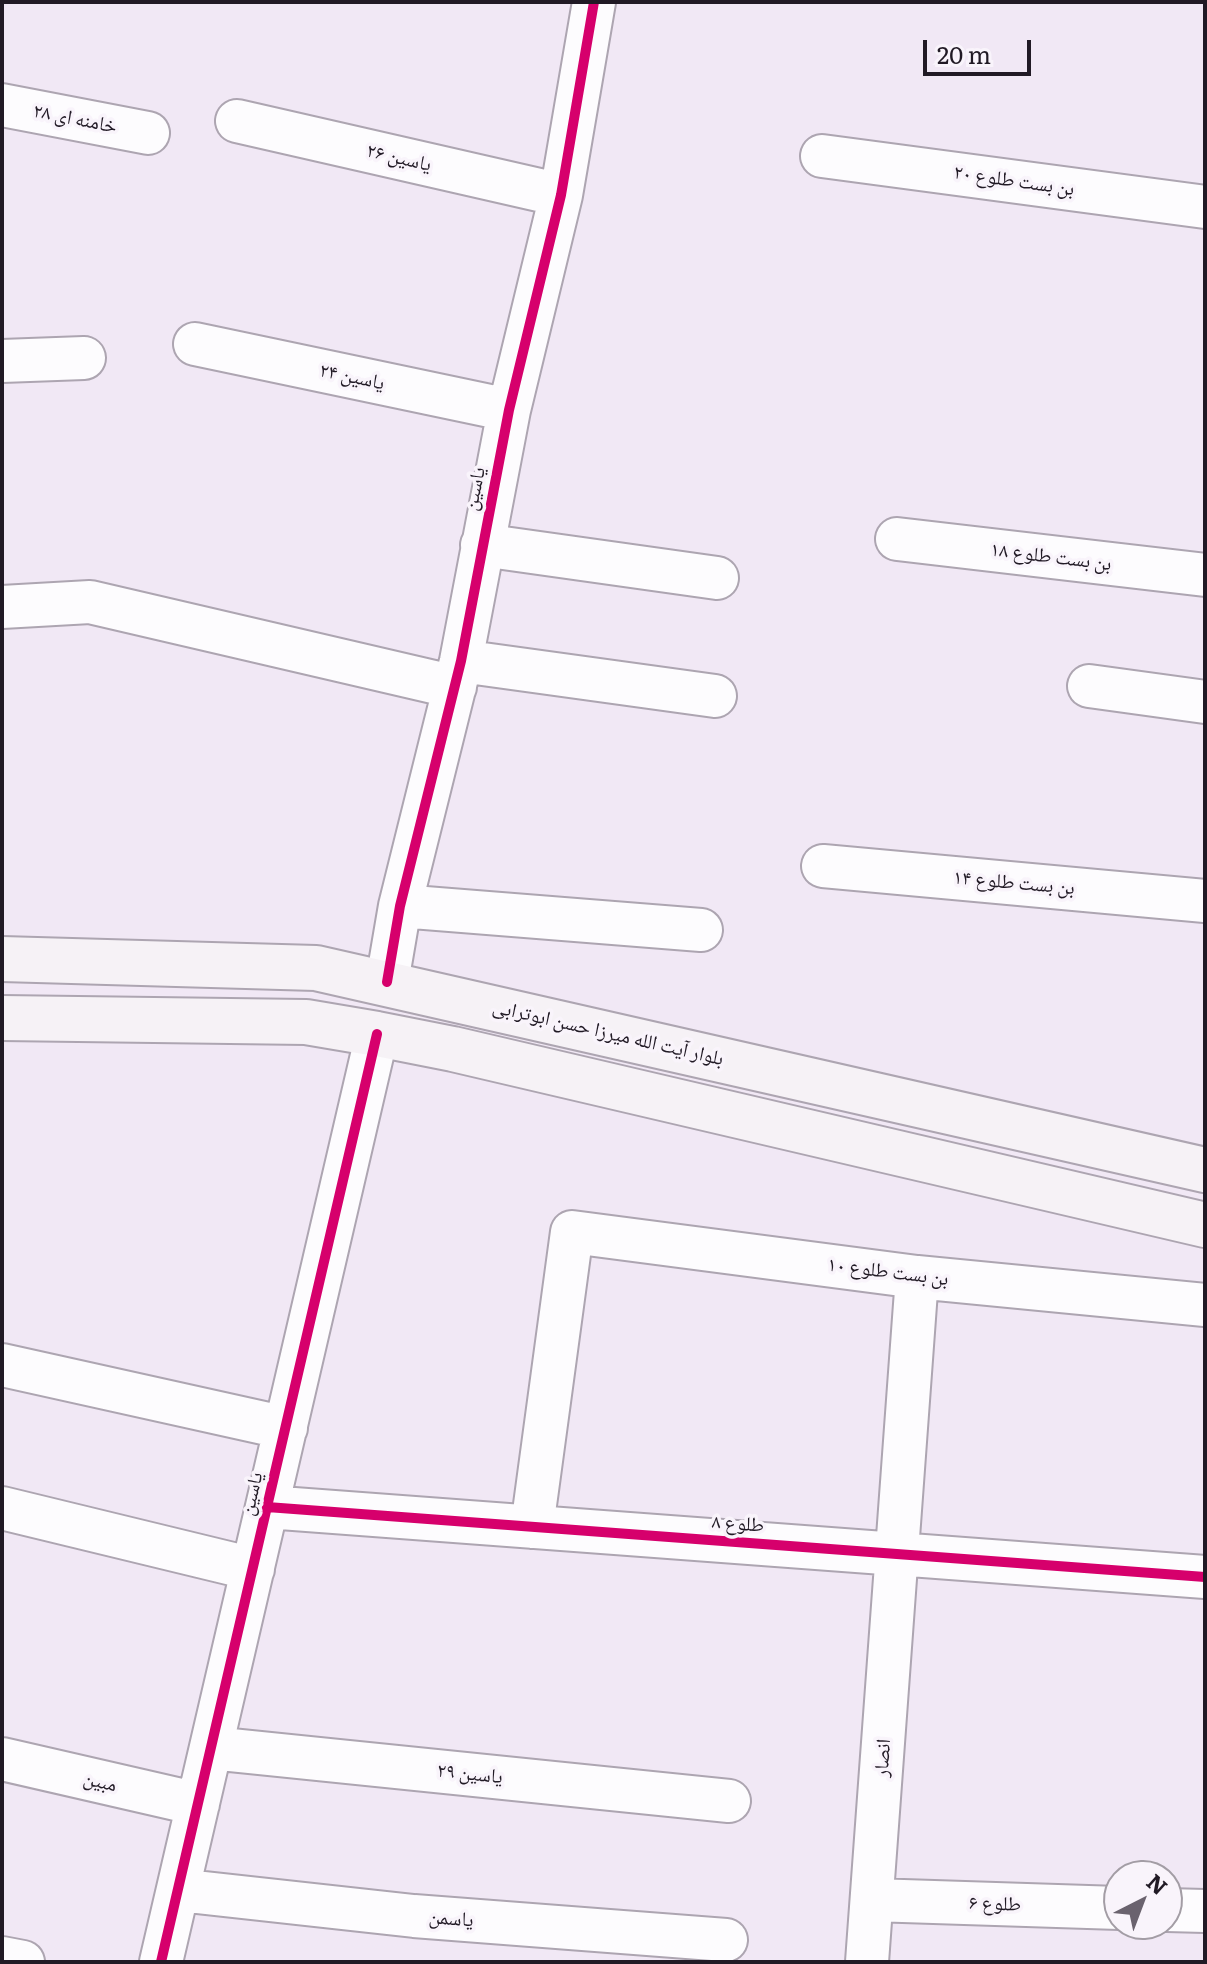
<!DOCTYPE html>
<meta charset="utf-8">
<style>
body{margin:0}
#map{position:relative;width:1207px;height:1964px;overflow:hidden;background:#f1e8f5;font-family:Literata,serif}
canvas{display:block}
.frame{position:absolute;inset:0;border:4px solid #211a25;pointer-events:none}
.north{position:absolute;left:1103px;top:1860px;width:80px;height:80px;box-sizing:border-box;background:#f9f4fb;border:2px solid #a39da5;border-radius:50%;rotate:42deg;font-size:22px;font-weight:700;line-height:32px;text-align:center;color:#211a25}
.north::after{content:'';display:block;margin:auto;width:28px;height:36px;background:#6a626e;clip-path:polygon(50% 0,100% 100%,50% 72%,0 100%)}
.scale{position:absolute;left:923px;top:40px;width:108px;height:36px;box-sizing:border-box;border:4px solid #211a25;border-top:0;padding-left:10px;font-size:24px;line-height:28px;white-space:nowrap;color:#211a25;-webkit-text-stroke:6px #f9f4fb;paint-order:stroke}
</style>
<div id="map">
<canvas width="1207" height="1964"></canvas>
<div class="frame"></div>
<div class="north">N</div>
<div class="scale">20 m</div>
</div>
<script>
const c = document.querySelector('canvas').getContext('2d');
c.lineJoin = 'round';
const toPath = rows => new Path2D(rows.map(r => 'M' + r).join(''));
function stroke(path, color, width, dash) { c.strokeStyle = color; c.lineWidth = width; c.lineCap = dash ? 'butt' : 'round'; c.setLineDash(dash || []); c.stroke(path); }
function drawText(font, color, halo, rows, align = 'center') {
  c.font = font + ' Literata,"Noto Naskh Arabic",serif'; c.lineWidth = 7; c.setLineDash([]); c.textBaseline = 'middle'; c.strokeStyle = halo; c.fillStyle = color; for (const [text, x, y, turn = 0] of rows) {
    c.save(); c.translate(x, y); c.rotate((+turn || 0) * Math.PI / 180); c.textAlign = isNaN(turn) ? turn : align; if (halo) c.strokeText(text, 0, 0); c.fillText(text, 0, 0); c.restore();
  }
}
const minor = toPath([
 [2,105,148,133],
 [237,121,561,195],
 [822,156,1205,207],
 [195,344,509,410],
 [2,361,84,358],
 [897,539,1205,575],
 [482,545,717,578],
 [2,607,90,602,455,687],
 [461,661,715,696],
 [1089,686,1205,702],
 [823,866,1205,901],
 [400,906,701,930],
 [387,982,400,906,461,661,509,410,561,195,594,2],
 [2,1365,286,1428],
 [267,1507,1205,1577],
 [2,1508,253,1569],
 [532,1527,572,1232,917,1277,1205,1305],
 [211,1748,729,1801],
 [2,1759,198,1804],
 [178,1890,414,1916,726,1940],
 [872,1900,1119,1908],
 [1167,1910,1205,1911],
 [2,1958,23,1962],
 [161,1962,377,1034],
 [867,1962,917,1277]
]);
const secondary = toPath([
 [2,959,316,968,1205,1170],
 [2,1018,306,1022,377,1034,453,1049,1205,1225]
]);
stroke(minor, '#ada5b1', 46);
stroke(secondary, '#ada5b1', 48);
stroke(minor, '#fdfcfe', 42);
stroke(secondary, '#f6f2f6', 44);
stroke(toPath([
 [387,982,400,906,461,661,509,410,561,195,594,2],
 [267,1507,1205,1577],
 [161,1962,377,1034]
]), '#d6006c', 10);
drawText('20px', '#211a25', '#f9f4fb', [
 ["خامنه ای ۲۸",75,119,11],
 ["یاسین ۲۶",399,158,13],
 ["بن بست طلوع ۲۰",1014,181,8],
 ["یاسین ۲۴",352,377,12],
 ["یاسین",475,489,-79],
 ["بن بست طلوع ۱۸",1051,557,7],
 ["بن بست طلوع ۱۴",1014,883,5],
 ["بلوار آیت الله میرزا حسن ابوترابی",608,1033,13],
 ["بن بست طلوع ۱۰",888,1272,7],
 ["یاسین",252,1494,-77],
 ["طلوع ۸",738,1524,4],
 ["انصار",883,1758,-86],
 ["یاسین ۲۹",470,1774,6],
 ["مبین",100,1782,13],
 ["طلوع ۶",995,1904,2],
 ["یاسمن",451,1919,4]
]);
</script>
